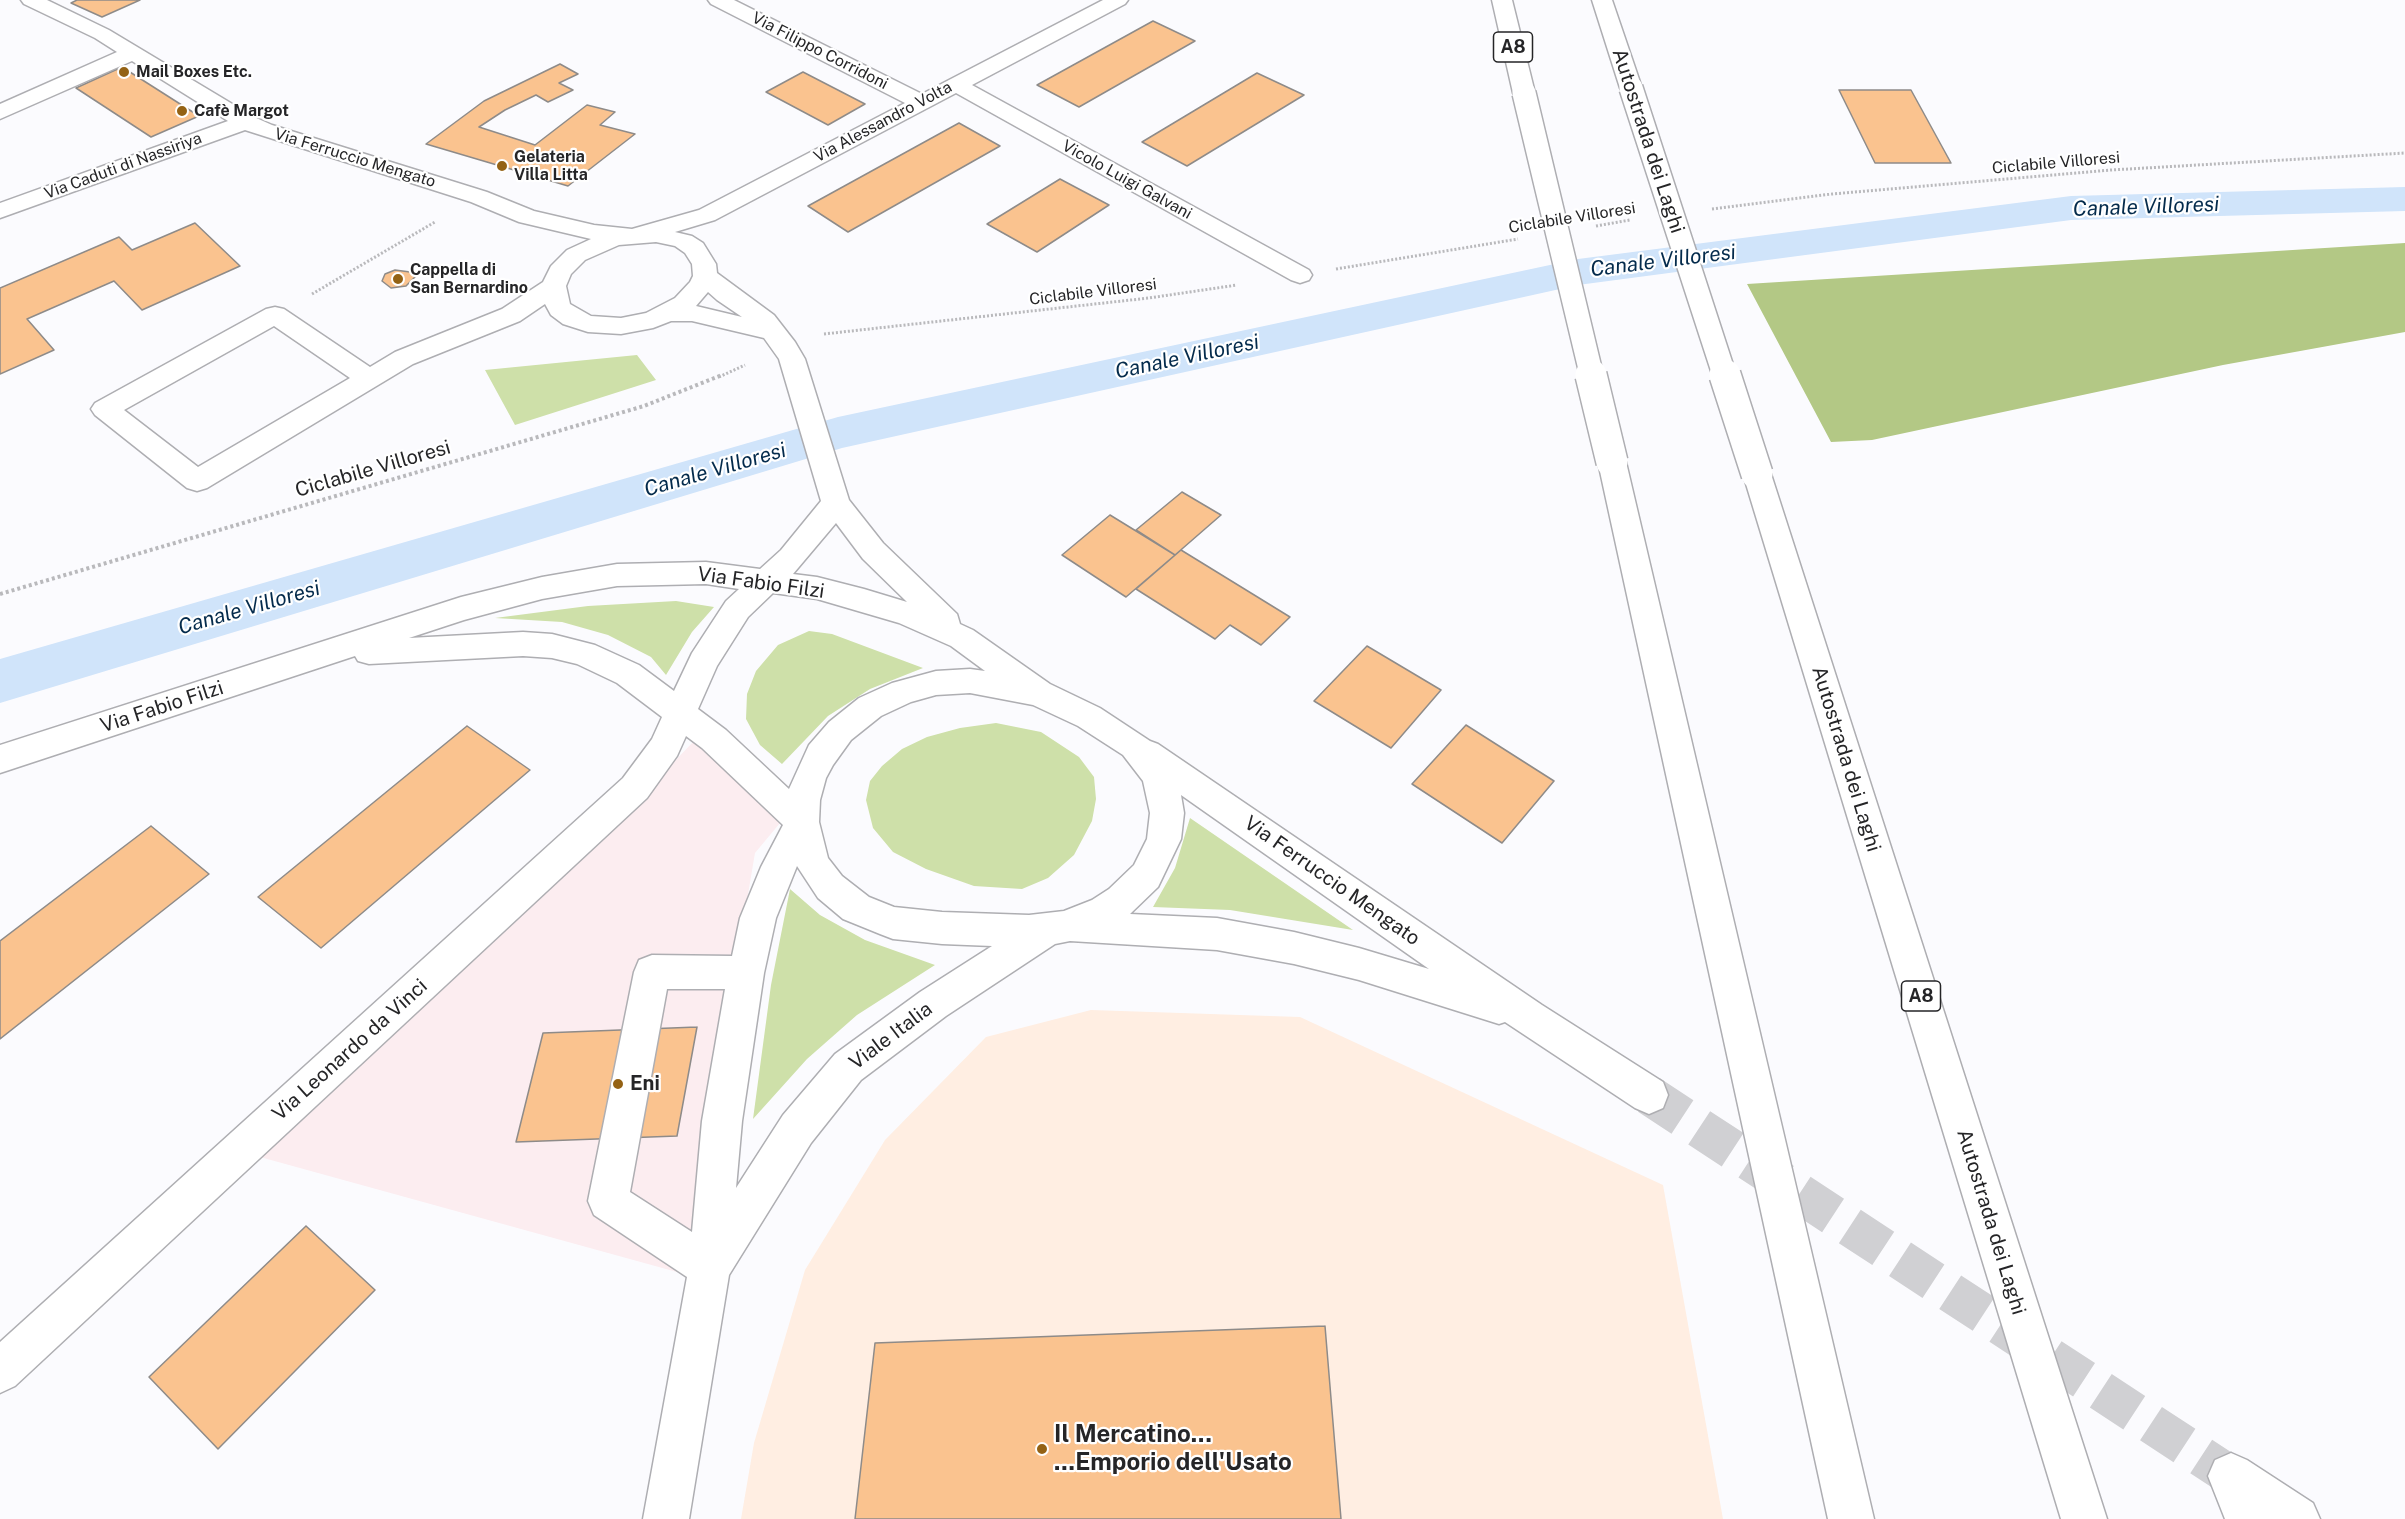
<!DOCTYPE html>
<meta charset="utf-8">
<style>
body{margin:0}
canvas{display:block;background:#fbfbfe}
</style>
<canvas width="2405" height="1519"></canvas>
<script>
const c = document.querySelector('canvas').getContext('2d');
c.lineJoin = 'round';
function paint(path, color) { c.fillStyle = color; c.fill(path, 'evenodd'); }
const toPath = rows => new Path2D(rows.map(r => 'M' + r).join(''));
function stroke(path, color, width, dash) { c.strokeStyle = color; c.lineWidth = width; c.lineCap = dash ? 'butt' : 'round'; c.setLineDash(dash || []); c.stroke(path); }
function drawText(font, color, halo, rows, align = 'center') {
  c.font = font + ' "Public Sans",sans-serif'; c.lineWidth = 4.5; c.setLineDash([]); c.textBaseline = 'middle'; c.strokeStyle = halo; c.fillStyle = color; for (const [text, x, y, turn = 0] of rows) {
    c.save(); c.translate(x, y); c.rotate((+turn || 0) * Math.PI / 180); c.textAlign = isNaN(turn) ? turn : align; if (halo) c.strokeText(text, 0, 0); c.fillText(text, 0, 0); c.restore();
  }
}
paint(toPath([
 [694,741,785,817,755,853,695,1207,695,1277,260,1157,599,840]
]), '#fcedf0');
paint(toPath([
 [1091,1010,1300,1017,1663,1185,1723,1519,741,1519,754,1443,805,1270,885,1140,986,1037]
]), '#ffeee2');
paint(toPath([
 [637,355,656,380,515,425,485,370],
 [676,601,714,607,692,632,666,675,651,657,608,635,562,622,495,618,588,606],
 [809,631,832,634,923,668,870,689,828,716,782,764,760,745,746,719,747,694,756,671,778,645],
 [996,723,1041,732,1079,757,1094,777,1096,799,1092,821,1074,855,1048,878,1022,889,974,886,926,869,893,852,873,828,866,800,870,781,882,766,902,749,927,737,960,728],
 [1190,818,1353,930,1230,910,1153,907,1175,868],
 [790,889,820,915,865,940,935,965,857,1015,807,1059,753,1119,771,985]
]), '#cee0a9');
paint(toPath([
 [2405,243,2405,332,2223,365,1872,440,1831,442,1747,284]
]), '#b3c885');
paint(toPath([
 [2405,187,2405,211,2071,220,1578,285,842,448,0,703,0,659,838,417,1578,259,2071,196,2405,187]
]), '#d0e4fa');
const building = toPath([
 [77,0,140,0,102,17,71,3,77,0],
 [1153,21,1195,41,1079,107,1037,85,1153,21],
 [560,64,578,74,559,83,573,90,548,102,536,95,505,110,479,127,535,145,587,105,615,112,600,125,635,134,568,186,426,144,484,101,560,64],
 [122,67,199,116,151,137,76,88,122,67],
 [803,72,865,104,828,125,766,92,803,72],
 [1257,73,1304,95,1187,166,1142,142,1257,73],
 [1839,90,1911,90,1951,163,1875,163,1839,90],
 [959,123,1000,146,848,232,808,206,959,123],
 [1060,179,1109,205,1037,252,987,224,1060,179],
 [195,223,240,266,142,310,114,281,27,319,54,350,0,374,0,288,119,237,132,250,195,223],
 [395,270,410,272,415,277,406,286,391,288,382,281,385,274,395,270],
 [1182,492,1221,515,1175,555,1136,530,1182,492],
 [1110,515,1175,555,1126,597,1062,555,1110,515],
 [1181,550,1290,617,1261,645,1230,625,1215,639,1136,589,1181,550],
 [1367,646,1441,690,1391,748,1314,701,1367,646],
 [1466,725,1554,781,1502,843,1412,784,1466,725],
 [467,726,530,770,321,948,258,897,467,726],
 [151,826,209,874,0,1039,0,941,151,826],
 [697,1027,677,1136,516,1142,543,1033,697,1027],
 [306,1226,375,1290,218,1449,149,1377,306,1226],
 [1325,1326,1341,1519,855,1519,875,1343,1325,1326]
]);
paint(building, '#fac38f');
stroke(building, '#8e8b89', 1.5);
stroke(toPath([
 [1649,1095,2231,1476]
]), '#d0d0d3', 40, [40, 20]);
const minor = toPath([
 [21,0,47,0,109,30,254,117,272,125,487,192,534,211,594,225,632,229,699,210,905,103,711,4,708,0,734,0,922,94,1103,0,1128,0,1125,4,972,85,1309,270,1312,275,1309,280,1300,283,1291,280,956,93,715,220,675,232,692,236,703,243,716,264,717,273,774,315,795,342,805,359,849,500,883,543,957,614,960,624,973,630,1050,684,1100,708,1150,741,1158,744,1542,1005,1663,1082,1668,1095,1663,1108,1649,1114,1635,1108,1505,1022,1499,1024,1359,980,1294,964,1217,950,1070,941,1055,944,946,1016,861,1080,811,1143,729,1275,689,1519,643,1519,687,1277,594,1215,588,1201,634,972,639,960,652,955,732,956,740,918,761,867,783,825,702,748,686,736,677,756,647,798,15,1386,0,1393,0,1342,623,778,652,739,662,717,617,683,577,664,552,658,523,656,369,664,358,661,355,656,0,773,0,745,461,597,542,577,617,564,706,562,760,569,781,550,821,501,779,359,764,338,692,321,671,321,653,328,621,334,588,332,563,324,551,315,545,304,520,321,413,364,207,488,197,491,187,488,95,415,91,409,95,403,266,309,275,307,284,309,370,367,395,352,502,309,543,282,551,266,567,250,591,239,519,222,471,202,245,130,0,218,0,203,228,121,132,61,0,119,0,104,117,52,95,38,24,4,21,0],
 [656,242,675,246,685,253,692,264,693,276,690,282,675,298,646,313,621,318,591,316,570,304,566,286,571,274,585,260,619,245,656,242],
 [708,292,717,300,742,317,696,306,708,292],
 [274,326,350,378,198,467,124,410,274,326],
 [836,523,863,559,907,602,864,589,817,577,793,574,836,523],
 [706,584,739,589,726,601,692,653,674,691,639,665,595,645,552,634,523,632,409,638,464,620,542,599,617,586,706,584],
 [773,593,817,599,899,623,951,646,985,671,970,669,936,671,892,683,859,698,829,722,809,745,789,789,726,730,698,709,717,666,748,617,773,593],
 [970,693,1033,705,1078,726,1123,755,1143,781,1150,813,1147,839,1134,865,1109,889,1092,900,1064,911,1029,915,942,912,894,907,869,897,842,876,828,858,819,822,820,800,826,778,833,765,851,740,881,716,911,702,936,695,970,693],
 [1181,795,1429,969,1359,948,1294,932,1217,918,1130,914,1158,887,1181,839,1184,813,1181,795],
 [797,866,818,898,843,919,880,934,893,939,942,944,992,946,920,992,835,1054,783,1115,736,1188,742,1121,764,973,776,918,797,866],
 [667,989,725,989,702,1121,692,1232,630,1192,667,989],
 [2231,1453,2247,1460,2313,1503,2320,1519,2225,1519,2208,1476,2215,1460,2231,1453]
]);
const highway = toPath([
 [1492,0,1512,0,1535,93,1532,98,1524,100,1516,98,1513,93,1492,0],
 [1592,0,1612,0,1642,88,1639,93,1631,95,1623,93,1620,88,1592,0],
 [1612,452,1622,455,1626,462,1874,1519,1828,1519,1598,462,1602,455,1612,452],
 [1757,464,1767,467,1771,474,2107,1519,2061,1519,1743,474,1747,467,1757,464]
]);
stroke(minor, '#aeaeb2', 3);
stroke(highway, '#aeaeb2', 3);
stroke(toPath([
 [1712,209,1832,194,2111,170,2405,153],
 [1596,226,1630,220],
 [1336,269,1518,239],
 [312,294,435,222],
 [824,334,1149,298,1237,285],
 [719,377,745,365]
]), '#b9b9bc', 3, [2, 2]);
stroke(toPath([
 [0,594,644,406,722,375]
]), '#b9b9bc', 4, [3, 3]);
paint(minor, '#fff');
paint(highway, '#fff');
const highwayBridgeFar1 = toPath([
 [1631,88,1725,377],
 [1524,93,1592,377]
]);
const highwayBridge = toPath([
 [1591,375,1612,462],
 [1725,375,1757,474]
]);
stroke(highwayBridgeFar1, '#aeaeb2', 26, []);
stroke(highwayBridge, '#aeaeb2', 34, []);
stroke(highwayBridgeFar1, '#fff', 23);
stroke(highwayBridge, '#fff', 31);
for (const [x, y, r, color] of [
 [124,72,6,"#946214"],
 [182,111,6,"#946214"],
 [502,166,6,"#946214"],
 [398,279,6,"#946214"],
 [618,1084,6,"#946214"],
 [1042,1449,6,"#946214"]
]) { const dot = new Path2D(); dot.arc(x, y, r, 0, 2 * Math.PI); c.fillStyle = color; c.fill(dot); stroke(dot, '#fff', 2); }
drawText('16px', '#252527', '#fff', [
 ["Via Filippo Corridoni",820,51,27],
 ["Via Alessandro Volta",883,122,-28],
 ["Via Ferruccio Mengato",355,158,17],
 ["Ciclabile Villoresi",2056,163,-5],
 ["Via Caduti di Nassiriya",123,166,-20],
 ["Vicolo Luigi Galvani",1127,180,29],
 ["Ciclabile Villoresi",1572,218,-9],
 ["Ciclabile Villoresi",1093,292,-7]
]);
drawText('bold 16px', '#252527', '#fff', [
 ["Mail Boxes Etc.",136,72],
 ["Cafè Margot",194,111],
 ["Gelateria",514,157],
 ["Villa Litta",514,175],
 ["Cappella di",410,270],
 ["San Bernardino",410,288]
], 'left');
for (const [x, y, w] of [
 [1513,47,39],
 [1921,996,39]
]) { const box = new Path2D(); box.roundRect(x - w / 2, y - 15, w, 30, 4.5); c.fillStyle = '#fff'; c.fill(box); stroke(box, '#252527', 1.5); }
drawText('bold 18px', '#252527', null, [
 ["A8",1513,47],
 ["A8",1921,996]
]);
drawText('20px', '#252527', '#fff', [
 ["Autostrada dei Laghi",1648,141,72],
 ["Ciclabile Villoresi",373,469,-16],
 ["Via Fabio Filzi",761,583,8],
 ["Via Fabio Filzi",162,707,-18],
 ["Autostrada dei Laghi",1846,759,73],
 ["Via Ferruccio Mengato",1332,881,35],
 ["Viale Italia",891,1036,-37],
 ["Via Leonardo da Vinci",350,1050,-42],
 ["Autostrada dei Laghi",1991,1222,73]
]);
drawText('bold 20px', '#252527', '#fff', [
 ["Eni",630,1084]
], 'left');
drawText('italic 21px', '#042b4c', '#fff', [
 ["Canale Villoresi",2146,207,-2],
 ["Canale Villoresi",1663,261,-7],
 ["Canale Villoresi",1187,357,-12],
 ["Canale Villoresi",715,470,-16],
 ["Canale Villoresi",249,608,-16]
]);
drawText('bold 24px', '#252527', '#fff', [
 ["Il Mercatino...",1054,1435],
 ["...Emporio dell'Usato",1054,1463]
], 'left');
</script>
